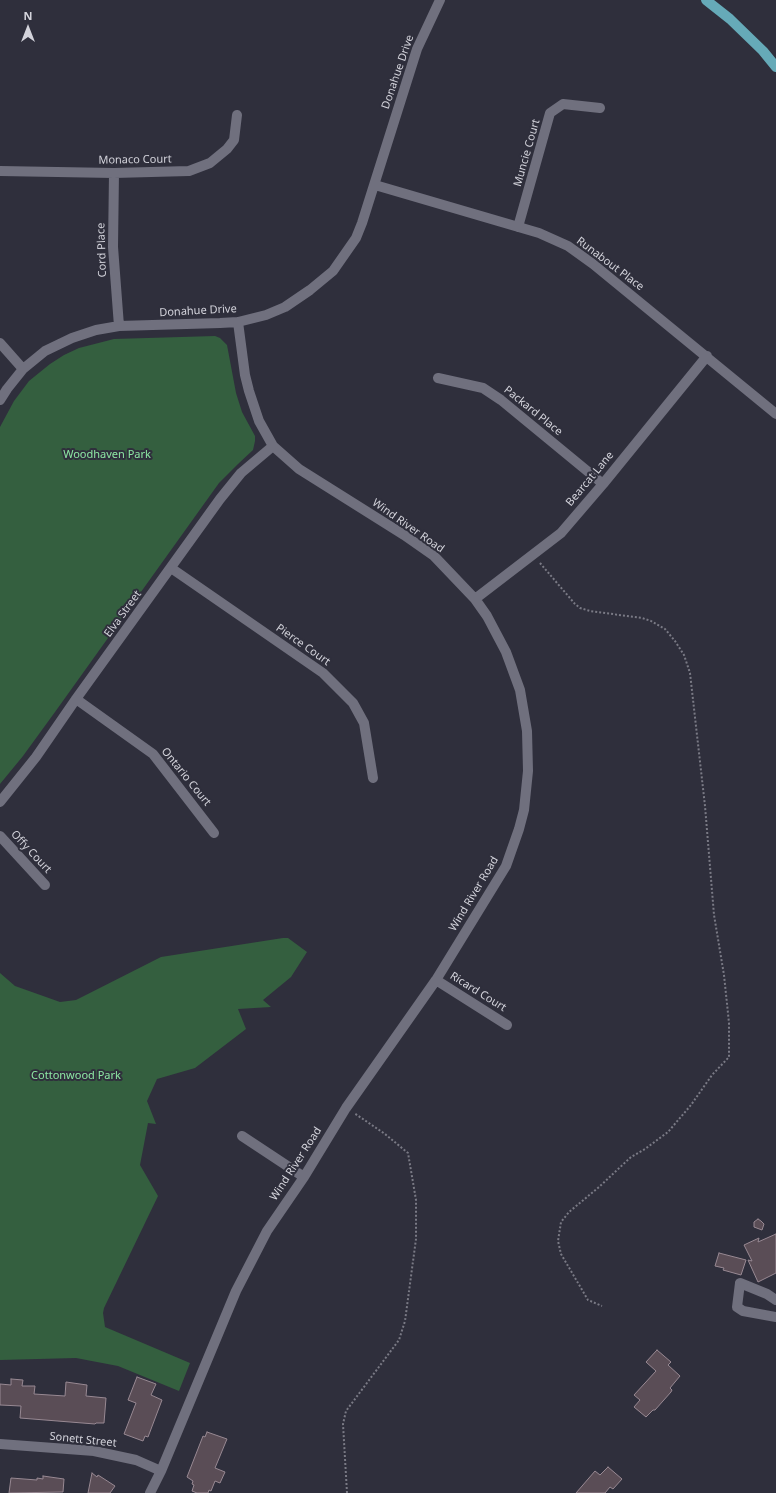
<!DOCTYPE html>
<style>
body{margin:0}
#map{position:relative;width:776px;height:1493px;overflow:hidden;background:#2f2f3c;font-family:"Noto Sans",sans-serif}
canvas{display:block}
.north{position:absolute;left:8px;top:8px;width:40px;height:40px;-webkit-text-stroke:3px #2f2f3c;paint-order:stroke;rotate:0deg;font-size:11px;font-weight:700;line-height:16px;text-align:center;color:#d3d3db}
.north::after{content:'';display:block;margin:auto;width:14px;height:18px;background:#d3d3db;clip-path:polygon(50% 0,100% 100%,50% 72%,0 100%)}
</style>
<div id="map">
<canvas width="776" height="1493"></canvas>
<div class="north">N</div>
</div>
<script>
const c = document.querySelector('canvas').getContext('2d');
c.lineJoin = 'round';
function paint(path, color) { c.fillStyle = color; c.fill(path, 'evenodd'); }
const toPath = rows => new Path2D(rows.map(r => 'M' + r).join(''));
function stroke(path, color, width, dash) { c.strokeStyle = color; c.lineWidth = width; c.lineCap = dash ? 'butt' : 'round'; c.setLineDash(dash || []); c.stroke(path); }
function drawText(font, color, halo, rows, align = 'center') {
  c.font = font + ' "Noto Sans",sans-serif'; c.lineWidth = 4; c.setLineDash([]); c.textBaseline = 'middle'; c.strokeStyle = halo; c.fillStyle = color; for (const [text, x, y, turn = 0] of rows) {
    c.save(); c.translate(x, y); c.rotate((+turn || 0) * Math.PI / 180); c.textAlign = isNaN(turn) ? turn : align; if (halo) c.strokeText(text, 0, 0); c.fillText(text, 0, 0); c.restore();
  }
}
paint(toPath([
 [215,336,220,338,227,345,236,393,242,412,255,436,255,441,253,450,238,464,219,483,55,712,23,756,0,784,0,427,14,401,29,381,50,364,64,355,79,348,114,339],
 [283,938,288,938,307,952,291,977,263,1000,271,1007,238,1009,246,1029,195,1068,157,1079,147,1101,156,1124,148,1123,140,1165,158,1196,104,1308,103,1313,105,1327,190,1363,179,1391,118,1366,76,1358,0,1360,0,973,15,986,60,1002,76,1000,161,957]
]), '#345f3f');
const building = toPath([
 [758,1219,761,1221,764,1224,762,1230,754,1227,754,1222,758,1219],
 [776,1234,776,1273,758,1282,748,1260,752,1261,744,1245,759,1238,758,1242,776,1234],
 [719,1253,746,1260,741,1275,723,1270,724,1268,715,1266,719,1253],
 [657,1350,671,1362,668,1365,680,1376,670,1388,672,1390,671,1392,655,1410,653,1410,646,1417,634,1407,640,1400,634,1395,656,1371,646,1362,657,1350],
 [137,1377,156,1384,151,1395,162,1400,148,1437,145,1436,143,1441,124,1434,136,1403,128,1400,137,1377],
 [11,1379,23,1380,22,1386,35,1386,34,1394,65,1396,66,1382,87,1385,86,1396,106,1398,104,1423,96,1423,95,1424,20,1418,21,1406,0,1405,0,1384,11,1385,11,1379],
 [207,1432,227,1439,215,1468,225,1472,220,1483,215,1481,211,1491,209,1490,208,1493,197,1493,192,1491,194,1485,192,1484,193,1481,187,1477,203,1436,205,1437,207,1432],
 [608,1467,622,1479,613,1489,610,1487,605,1493,576,1493,595,1471,600,1475,608,1467],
 [92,1473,97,1477,98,1475,115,1486,110,1493,88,1493,92,1473],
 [43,1476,64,1479,63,1492,9,1493,11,1478,37,1480,37,1478,43,1479,43,1476]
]);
paint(building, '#5a4d56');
stroke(building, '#988993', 1);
stroke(toPath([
 [540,563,575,604,580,608,590,611,642,618,651,621,665,629,675,641,684,655,690,673,705,806,714,915,724,975,729,1023,729,1057,712,1075,691,1105,668,1132,645,1149,631,1157,599,1187,569,1212,561,1222,558,1241,561,1254,588,1300,602,1306],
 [347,1493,343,1424,346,1411,399,1340,405,1321,416,1239,416,1200,408,1153,385,1134,354,1113]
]), '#7a7a85', 2, [2, 2]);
stroke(toPath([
 [0,171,114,173,189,171,210,163,227,149,234,140,237,115],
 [114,173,113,247,119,326],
 [375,185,539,233,568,246,593,264,776,414],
 [518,227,550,113,563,104,600,108],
 [0,343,23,369],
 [438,378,483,388,501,400,603,484],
 [0,400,7,389,23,369,45,351,72,338,96,330,119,326,220,323,238,322,266,315,285,307,310,290,333,271,356,238,362,223,417,49,440,0],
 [171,568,323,673,353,703,364,723,373,778],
 [475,599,561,533,603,484,707,356],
 [76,699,153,754,214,833],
 [0,802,36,757,76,699,220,499,241,473,273,446],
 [0,836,45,885],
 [436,980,507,1025],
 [242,1136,304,1177],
 [776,1300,767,1294,740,1283,737,1307,743,1311,776,1317],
 [0,1444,94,1451,136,1460,161,1471],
 [150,1493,161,1471,236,1291,267,1231,304,1177,346,1108,436,980,506,866,519,829,524,810,528,771,527,731,520,690,506,652,487,616,475,599,434,556,404,535,299,469,273,446,259,421,249,391,245,375,238,322]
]), '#70707e', 10);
stroke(toPath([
 [706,0,730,19,763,51,776,67]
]), '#66aab8', 10);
drawText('11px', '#d3d3db', '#2f2f3c', [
 ["Donahue Drive",398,72,-71],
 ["Muncie Court",527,153,-74],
 ["Monaco Court",135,160,-1],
 ["Cord Place",102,250,-92],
 ["Runabout Place",610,264,37],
 ["Donahue Drive",198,311,-3],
 ["Packard Place",533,411,39],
 ["Bearcat Lane",590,479,-50],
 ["Wind River Road",408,526,35],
 ["Elva Street",123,614,-54],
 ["Pierce Court",303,645,35],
 ["Ontario Court",186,777,51],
 ["Offy Court",31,852,47],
 ["Wind River Road",474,894,-59],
 ["Ricard Court",478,992,32],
 ["Wind River Road",296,1164,-57],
 ["Sonett Street",83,1440,6]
]);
drawText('11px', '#8ce6a2', '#2f2f3c', [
 ["Woodhaven Park",107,455],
 ["Cottonwood Park",76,1076]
]);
</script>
